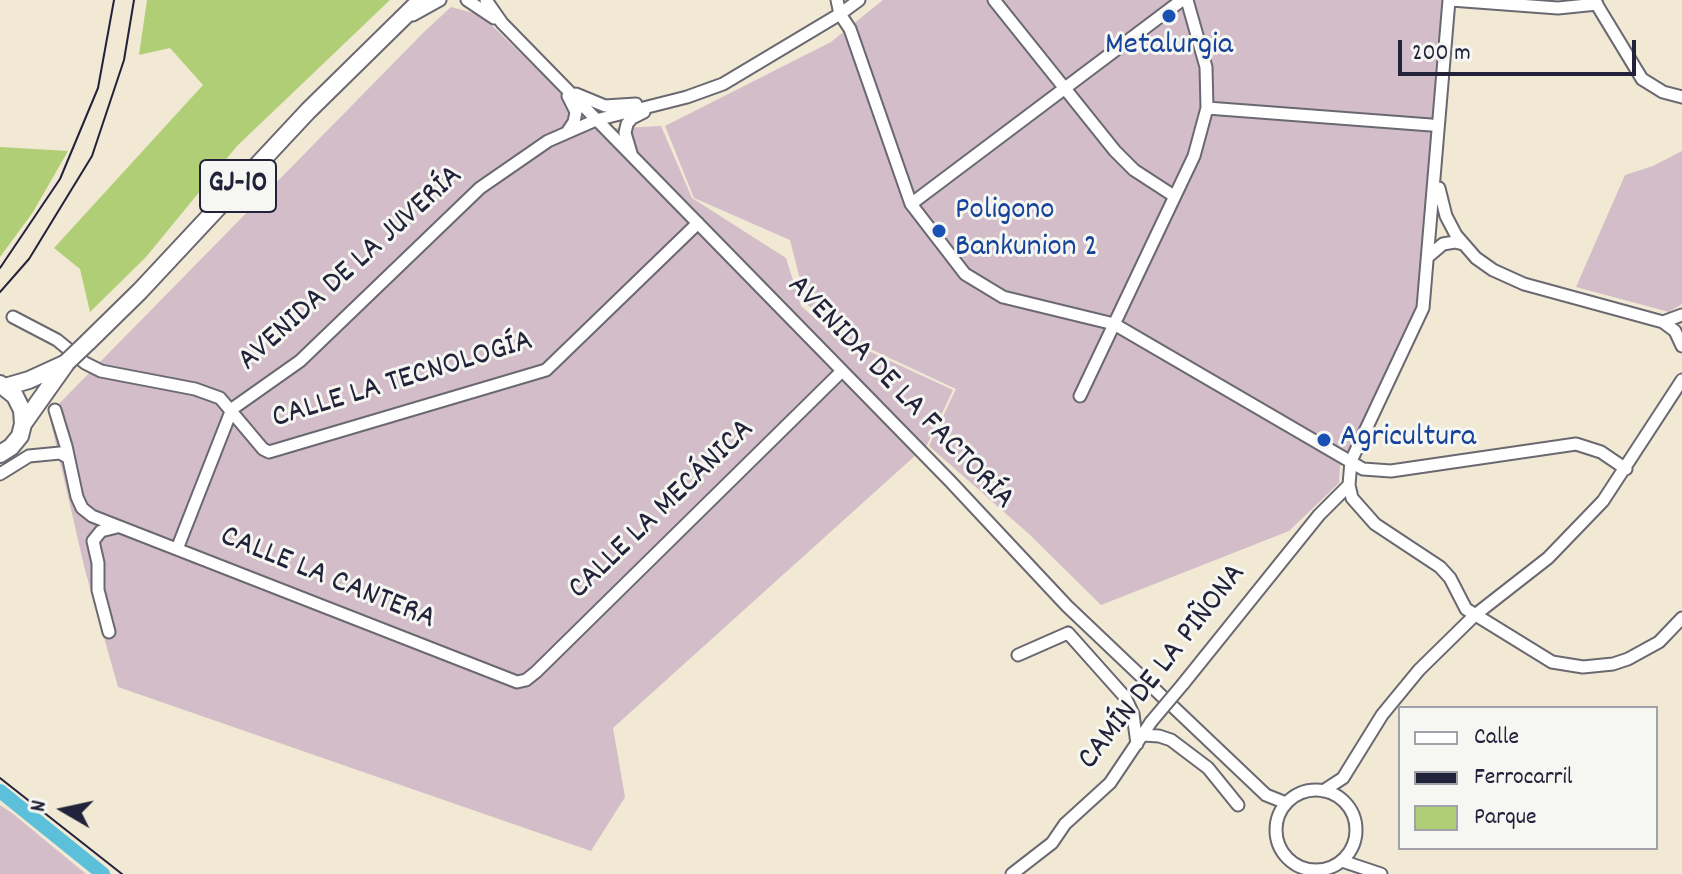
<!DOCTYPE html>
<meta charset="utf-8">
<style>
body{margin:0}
#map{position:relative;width:1682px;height:874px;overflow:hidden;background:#f1e9d4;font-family:Dekko,sans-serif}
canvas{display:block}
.legend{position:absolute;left:1398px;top:706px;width:260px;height:144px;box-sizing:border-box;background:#f6f6f2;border:2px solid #a1a1a9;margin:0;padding:10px 14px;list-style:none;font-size:24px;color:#22223b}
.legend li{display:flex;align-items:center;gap:16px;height:40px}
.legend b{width:40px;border:2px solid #a1a1a9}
.north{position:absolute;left:24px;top:770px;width:80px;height:80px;-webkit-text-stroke:6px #f6f6f2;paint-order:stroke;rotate:279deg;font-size:22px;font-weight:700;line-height:32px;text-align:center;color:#22223b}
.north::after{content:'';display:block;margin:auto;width:28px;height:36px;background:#22223b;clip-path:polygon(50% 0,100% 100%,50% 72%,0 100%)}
.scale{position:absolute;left:1398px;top:40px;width:238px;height:36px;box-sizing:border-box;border:4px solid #22223b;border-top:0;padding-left:10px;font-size:24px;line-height:28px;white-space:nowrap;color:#22223b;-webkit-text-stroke:6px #f6f6f2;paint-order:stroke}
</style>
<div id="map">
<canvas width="1682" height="874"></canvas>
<ul class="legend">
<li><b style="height:10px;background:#fff"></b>Calle</li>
<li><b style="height:10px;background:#22223b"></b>Ferrocarril</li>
<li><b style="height:22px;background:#b0ce75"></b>Parque</li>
</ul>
<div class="north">N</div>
<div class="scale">200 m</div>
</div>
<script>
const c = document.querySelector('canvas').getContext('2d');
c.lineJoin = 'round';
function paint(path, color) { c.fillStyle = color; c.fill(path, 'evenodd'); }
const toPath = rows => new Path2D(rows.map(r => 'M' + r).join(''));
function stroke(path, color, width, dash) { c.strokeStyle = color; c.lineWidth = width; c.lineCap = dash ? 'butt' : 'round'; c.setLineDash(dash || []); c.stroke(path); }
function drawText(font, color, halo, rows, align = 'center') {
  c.font = font + ' Dekko,sans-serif'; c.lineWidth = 6; c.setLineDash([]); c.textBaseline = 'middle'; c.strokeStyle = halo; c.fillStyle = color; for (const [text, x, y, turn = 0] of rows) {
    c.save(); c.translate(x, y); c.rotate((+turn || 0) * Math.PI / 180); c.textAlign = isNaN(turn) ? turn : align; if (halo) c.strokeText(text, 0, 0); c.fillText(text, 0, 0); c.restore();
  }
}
paint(toPath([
 [883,0,1442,0,1419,293,1413,320,1340,466,1339,483,1289,531,1101,605,1029,534,929,446,956,389,834,332,806,303,790,240,694,198,665,126,831,42],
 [451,7,481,15,599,129,661,126,692,198,786,258,801,306,834,335,953,390,927,445,613,728,625,797,591,851,118,687,85,570,49,414,425,31],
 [1682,151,1682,304,1669,312,1576,287,1625,175,1653,166],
 [0,805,12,813,86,874,0,874]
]), '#d2bdc8');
paint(toPath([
 [147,0,390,0,237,146,146,257,90,312,80,269,54,248,203,85,170,48,139,55],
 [0,147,68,151,33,212,0,257]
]), '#b0ce75');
stroke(toPath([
 [0,791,103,874]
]), '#5cc0da', 14);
const minor = toPath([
 [467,0,494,18],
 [486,0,502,23,950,481,1067,606,1266,795,1286,803],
 [837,0,840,14,850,29,911,204,965,274,1003,297,1114,324,1363,469,1391,471,1576,444,1601,452,1626,469],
 [994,0,1115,151,1134,170,1174,196],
 [1449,0,1423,308,1351,461,1349,485,1352,498,1375,524,1440,567,1450,578,1466,609,1552,662,1583,667,1613,664,1628,659,1659,642,1682,618],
 [1451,0,1558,8,1597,4],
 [1594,0,1642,79,1663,92,1682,97],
 [413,15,440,0],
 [576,94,605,106,636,104],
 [1207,108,1431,125],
 [568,131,574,122,576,112,568,96],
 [631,153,625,133,627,124,632,118,644,112],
 [1439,188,1446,216,1456,235,1476,258,1493,270,1524,284,1663,322,1675,331,1682,346],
 [911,204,1182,0],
 [1430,255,1443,244,1455,242,1463,244],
 [13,317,57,340,85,363,101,371,195,389,220,398,263,449,269,452,546,370,698,223],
 [1663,322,1682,315],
 [1080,396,1194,156,1207,108,1206,67,1187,0],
 [55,410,66,446,77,497,82,508,92,516,517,682,526,680,536,672,842,371],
 [0,474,29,456,60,453,67,457],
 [177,549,232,409,300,361,480,188,548,141,596,120,687,97,723,84,840,14,859,0],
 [109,632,98,590,98,563,93,541,101,531,117,527],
 [1018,655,1068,633,1125,697,1133,714,1137,744],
 [1183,684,1319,515,1349,485],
 [1143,735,1159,736,1171,740,1208,768,1238,805],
 '1276 830a40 40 0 1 1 80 0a40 40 0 1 1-80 0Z',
 [1323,791,1343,778,1382,715,1419,670,1475,615,1548,558,1603,501,1682,380],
 [1342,861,1381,874],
 [1012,874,1052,843,1065,824,1110,783,1151,722]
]);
const highway = toPath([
 [88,342,140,291,308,111,421,0],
 [0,384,15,396,22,410,23,424,20,436,11,447,0,454],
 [5,387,29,380,64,364],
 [23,424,67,362]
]);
stroke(minor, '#6a6871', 15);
stroke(highway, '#6a6871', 20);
stroke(minor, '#fff', 11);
stroke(highway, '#fff', 16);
stroke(toPath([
 [0,268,60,179,98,88,114,0],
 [0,292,29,259,92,156,124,60,134,0],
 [0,778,122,874]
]), '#22223b', 2);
const minorBridge = toPath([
 [1151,722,1183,684]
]);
const highwayBridge = toPath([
 [67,362,88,342]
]);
stroke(minorBridge, '#6a6871', 15, []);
stroke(highwayBridge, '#6a6871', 20, []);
stroke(minorBridge, '#fff', 11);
stroke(highwayBridge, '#fff', 16);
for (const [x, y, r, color] of [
 [1169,16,8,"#1a4fb4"],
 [939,231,8,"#1a4fb4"],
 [1324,440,8,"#1a4fb4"]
]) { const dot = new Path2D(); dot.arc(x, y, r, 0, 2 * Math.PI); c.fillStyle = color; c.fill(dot); stroke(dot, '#f6f6f2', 3); }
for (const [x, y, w] of [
 [238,186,76]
]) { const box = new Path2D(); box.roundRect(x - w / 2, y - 26, w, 52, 6); c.fillStyle = '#f6f6f2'; c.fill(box); stroke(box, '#22223b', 2); }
drawText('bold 30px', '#22223b', null, [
 ["GJ-10",238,186]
]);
drawText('32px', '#164399', '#f6f6f2', [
 ["Metalurgia",1169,48,"center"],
 ["Poligono",955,213],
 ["Bankunion 2",955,250],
 ["Agricultura",1340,440]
], 'left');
drawText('32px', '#22223b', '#f6f6f2', [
 ["AVENIDA DE LA JUVERÍA",352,270,-42],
 ["CALLE LA TECNOLOGÍA",403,382,-17],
 ["AVENIDA DE LA FACTORÍA",899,394,46],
 ["CALLE LA MECÁNICA",663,511,-44],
 ["CALLE LA CANTERA",327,580,22],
 ["CAMÍN DE LA PIÑONA",1164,668,-52]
]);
</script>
